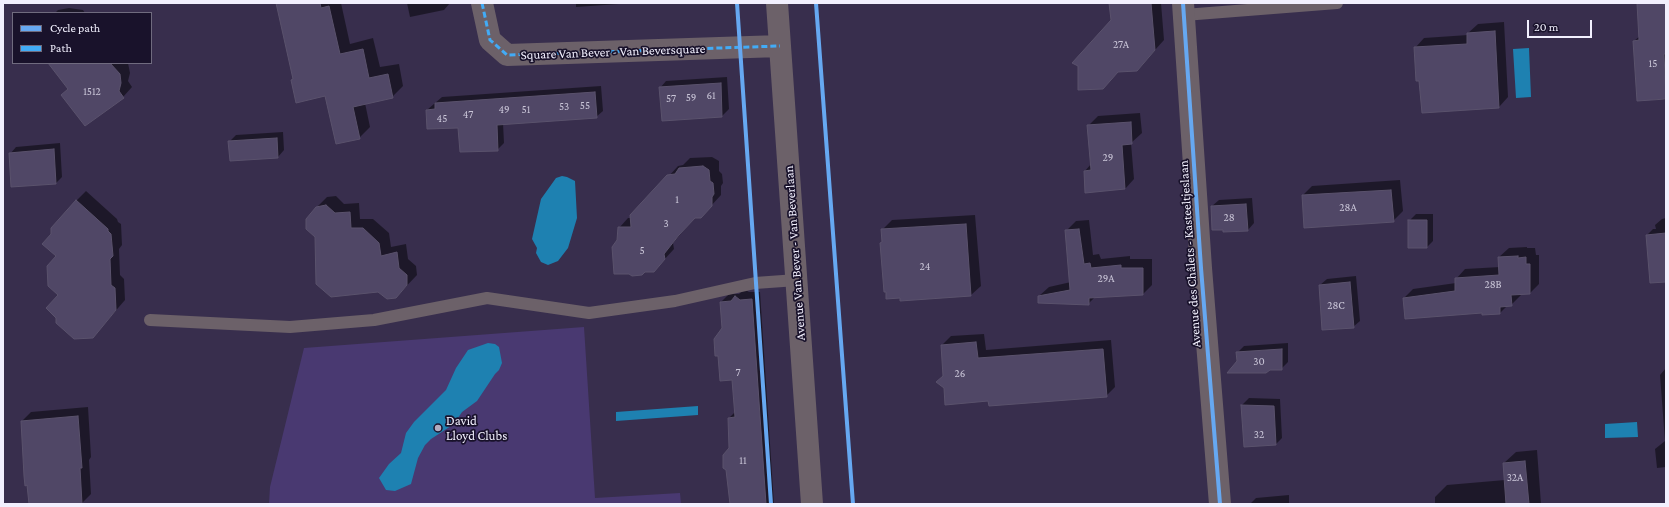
<!DOCTYPE html>
<meta charset="utf-8">
<style>
body{margin:0}
#map{position:relative;width:1669px;height:507px;overflow:hidden;background:#382e4d;font-family:"Crimson Pro",serif}
canvas{display:block}
.frame{position:absolute;inset:0;border:4px solid #f2f0fe;pointer-events:none}
.legend{position:absolute;left:12px;top:12px;width:140px;height:52px;box-sizing:border-box;background:#19122b;border:1px solid #706b7f;margin:0;padding:5px 7px;list-style:none;font-size:12px;color:#f2f0fe}
.legend li{display:flex;align-items:center;gap:8px;height:20px}
.legend b{width:20px;border:1px solid #706b7f}
.scale{position:absolute;left:1527px;top:20px;width:65px;height:18px;box-sizing:border-box;border:2px solid #f2f0fe;border-top:0;padding-left:5px;font-size:12px;line-height:14px;white-space:nowrap;color:#f2f0fe;-webkit-text-stroke:3px #19122b;paint-order:stroke}
</style>
<div id="map">
<canvas width="1669" height="507"></canvas>
<div class="frame"></div>
<ul class="legend">
<li><b style="height:5px;background:#66a8f1"></b>Cycle path</li>
<li><b style="height:5px;background:#42abf6"></b>Path</li>
</ul>
<div class="scale">20 m</div>
</div>
<script>
const c = document.querySelector('canvas').getContext('2d');
c.lineJoin = 'round';
function paint(path, color) { c.fillStyle = color; c.fill(path, 'evenodd'); }
const toPath = rows => new Path2D(rows.map(r => 'M' + r).join(''));
function stroke(path, color, width, dash) { c.strokeStyle = color; c.lineWidth = width; c.lineCap = dash ? 'butt' : 'round'; c.setLineDash(dash || []); c.stroke(path); }
function drawText(font, color, halo, rows, align = 'center') {
  c.font = font + ' "Crimson Pro",serif'; c.lineWidth = 3.5; c.setLineDash([]); c.textBaseline = 'middle'; c.strokeStyle = halo; c.fillStyle = color; for (const [text, x, y, turn = 0] of rows) {
    c.save(); c.translate(x, y); c.rotate((+turn || 0) * Math.PI / 180); c.textAlign = isNaN(turn) ? turn : align; if (halo) c.strokeText(text, 0, 0); c.fillText(text, 0, 0); c.restore();
  }
}
paint(toPath([
 [584,327,595,498,680,493,681,504,269,504,270,487,304,348]
]), '#493971');
paint(toPath([
 [1529,48,1531,97,1516,98,1513,49],
 [562,176,567,177,575,181,577,218,568,248,558,261,548,265,541,262,536,253,537,248,532,239,541,199,556,178],
 [488,343,495,344,499,347,502,363,499,370,495,374,477,401,462,412,454,424,431,439,425,445,418,458,411,484,395,491,386,490,379,478,389,464,401,453,406,433,414,422,446,390,456,368,468,350],
 [698,406,698,415,616,421,616,412],
 [1637,422,1638,437,1605,438,1605,424]
]), '#1e81b1');
paint(toPath([
 [277,3,341,3,350,44,373,38,380,67,399,64,403,86,392,97,365,103,370,127,359,138,326,95,294,79],
 [407,3,450,3,444,10,410,17],
 [576,3,633,3,576,7],
 [1110,3,1161,3,1164,40,1137,70,1112,20],
 [1638,3,1666,3,1666,100,1638,100,1634,41,1640,36],
 [69,8,83,10,85,13,55,13,58,10],
 [1504,22,1508,97,1499,107,1420,80,1415,48,1424,38,1468,35,1468,33,1478,24],
 [49,63,128,63,130,73,128,81,132,87,123,97,69,88],
 [727,77,729,109,722,116,663,120,660,88,666,81],
 [601,86,603,111,596,117,503,123,504,143,497,150,459,127,427,110,442,97],
 [1140,113,1142,133,1131,143,1134,179,1125,189,1085,171,1091,164,1088,126,1098,116],
 [283,132,284,150,278,157,229,142,236,135],
 [60,143,62,177,56,183,10,154,16,147],
 [712,157,719,161,719,171,722,174,723,183,721,186,721,195,710,207,695,217,688,225,673,243,674,249,663,261,618,240,619,228,628,218,631,218,678,166,683,165,690,158],
 [1400,180,1403,211,1393,221,1303,195,1312,186],
 [86,191,117,219,118,222,121,224,122,245,119,249,120,275,124,279,125,300,93,337,59,295,57,256,76,201],
 [336,196,344,204,359,203,360,219,373,219,389,233,391,247,406,244,408,259,416,266,417,275,396,297,317,207,327,197],
 [1252,198,1254,223,1248,230,1212,206,1219,200],
 [1416,214,1433,214,1433,241,1427,247,1409,221],
 [975,215,981,286,971,295,901,300,881,243,883,241,882,230,892,220],
 [1666,218,1666,281,1647,235,1653,229,1656,229,1655,225,1662,219],
 [1089,220,1093,255,1099,254,1101,259,1130,256,1130,259,1152,259,1152,285,1143,294,1095,297,1088,304,1039,296,1049,287,1071,282,1066,231,1076,221],
 [1527,247,1527,248,1535,248,1536,255,1539,255,1539,284,1530,293,1520,293,1521,295,1511,305,1508,305,1500,313,1483,312,1404,298,1413,289,1456,283,1456,279,1465,269,1500,267,1499,257,1509,248],
 [1356,276,1360,321,1353,327,1320,285,1327,279],
 [744,289,749,292,760,292,774,504,731,504,729,418,735,412,733,379,723,328,721,302,729,294,739,294],
 [984,334,986,350,1111,340,1115,387,1106,396,989,400,944,376,942,345,951,336],
 [1288,343,1288,362,1281,369,1238,361,1237,353,1244,346],
 [1666,368,1666,467,1657,468,1655,449,1665,441,1660,375],
 [1249,398,1280,399,1282,438,1276,444,1245,446,1242,405],
 [88,407,91,457,89,460,91,494,82,503,30,504,22,421,31,412],
 [1537,450,1541,504,1435,504,1435,497,1447,485,1505,480,1504,463,1516,452],
 [1289,495,1289,504,1250,504,1256,498]
]), '#0007');
const building = toPath([
 [276,3,320,3,321,8,329,6,340,54,363,49,369,78,388,74,393,98,353,107,360,139,336,144,325,96,296,103,291,80,293,79,276,3],
 [1109,3,1151,3,1155,50,1137,71,1118,72,1103,89,1078,90,1078,66,1072,63,1111,20,1109,3],
 [1637,3,1666,3,1666,54,1664,54,1666,99,1637,101,1633,41,1639,40,1637,3],
 [1495,31,1499,108,1422,113,1419,81,1416,81,1414,47,1467,44,1467,33,1495,31],
 [48,63,110,63,120,74,121,83,119,91,124,98,85,126,61,95,68,89,48,63],
 [721,83,722,117,662,121,659,87,721,83],
 [595,92,597,118,497,125,498,151,460,152,458,128,427,129,426,110,435,109,435,103,595,92],
 [1131,122,1132,144,1122,145,1125,189,1085,193,1084,171,1091,170,1087,125,1131,122],
 [277,138,278,158,230,161,228,141,277,138],
 [54,149,56,184,11,187,9,153,54,149],
 [703,166,709,170,710,181,713,183,714,194,712,197,712,206,701,218,695,218,679,235,664,254,665,259,654,272,645,272,642,275,632,276,629,274,614,274,612,247,617,240,618,227,631,227,630,215,667,175,675,174,679,168,703,166],
 [1391,190,1394,222,1304,228,1302,195,1391,190],
 [76,200,108,229,108,231,111,234,113,256,110,259,111,285,115,288,116,310,93,338,74,339,56,323,56,318,46,308,58,295,48,286,47,266,56,256,42,244,51,234,51,228,76,200],
 [1246,204,1248,231,1223,232,1223,230,1212,230,1211,206,1246,204],
 [326,205,335,213,350,212,351,228,363,228,379,243,381,256,397,252,399,268,407,275,407,285,396,298,387,299,378,292,331,297,316,284,315,237,306,229,306,219,316,207,326,205],
 [1408,220,1427,220,1427,248,1408,248,1408,220],
 [966,224,971,296,900,301,900,298,886,299,886,292,884,292,880,243,882,242,881,229,966,224],
 [1079,229,1084,264,1090,263,1091,268,1121,265,1121,268,1143,268,1143,295,1089,298,1089,305,1038,303,1038,296,1070,290,1065,230,1079,229],
 [1666,233,1666,282,1650,283,1646,235,1666,233],
 [1518,256,1518,258,1526,257,1526,264,1530,264,1530,294,1511,295,1512,306,1500,307,1500,314,1482,315,1482,313,1405,319,1403,298,1455,291,1455,278,1499,275,1498,257,1518,256],
 [1350,282,1354,328,1322,330,1319,285,1350,282],
 [735,296,740,300,752,299,766,504,730,504,726,470,723,468,723,455,729,448,728,418,735,417,732,380,720,381,718,356,715,356,714,339,722,328,720,302,731,301,735,296],
 [976,342,978,358,1103,349,1107,397,989,406,988,401,945,405,944,388,936,382,943,376,941,345,976,342],
 [1282,349,1282,370,1270,370,1266,373,1227,373,1237,361,1236,352,1282,349],
 [1241,405,1274,406,1276,445,1244,447,1241,405],
 [78,416,82,468,80,468,82,504,29,504,27,485,25,486,24,476,21,421,78,416],
 [1525,461,1529,504,1506,504,1503,463,1525,461]
]);
paint(building, '#504766');
stroke(building, '#5a526c', 1);
stroke(toPath([
 [1184,15,1337,3],
 [150,320,290,327,374,320,487,298,589,313,675,301,755,283,797,280]
]), '#6c6169', 12);
stroke(toPath([
 [482,3,490,40,507,55,780,46],
 [777,3,812,504],
 [1183,3,1201,268,1220,504]
]), '#6c6169', 22);
stroke(toPath([
 [482,3,490,40,507,55,780,46]
]), '#42abf6', 3, [6, 3]);
stroke(toPath([
 [737,3,771,504],
 [816,3,853,504],
 [1183,3,1201,268,1220,504]
]), '#66a8f1', 4);
for (const [x, y, r, color] of [
 [438,428,4,"#b1acc0"]
]) { const dot = new Path2D(); dot.arc(x, y, r, 0, 2 * Math.PI); c.fillStyle = color; c.fill(dot); stroke(dot, '#19122b', 1.5); }
drawText('11px', '#cac6d8', null, [
 ["27A",1121,45],
 ["15",1653,64],
 ["1512",92,92],
 ["61",711,96],
 ["59",691,98],
 ["57",671,99],
 ["55",585,106],
 ["53",564,107],
 ["49",504,110],
 ["51",526,110],
 ["47",468,115],
 ["45",442,119],
 ["29",1108,158],
 ["1",677,200],
 ["28A",1348,208],
 ["28",1229,218],
 ["3",666,224],
 ["5",642,251],
 ["24",925,267],
 ["29A",1106,279],
 ["28B",1493,285],
 ["28C",1336,306],
 ["30",1259,362],
 ["7",738,373],
 ["26",960,374],
 ["32",1259,435],
 ["11",743,461],
 ["32A",1515,478]
]);
drawText('13px', '#f2f0fe', '#19122b', [
 ["Square Van Bever - Van Beversquare",613,52,-2],
 ["Avenue Van Bever - Van Beverlaan",795,253,-94],
 ["Avenue des Châlets - Kasteeltjeslaan",1190,254,-94]
]);
drawText('13px', '#f2f0fe', '#19122b', [
 ["David",446,421],
 ["Lloyd Clubs",446,436]
], 'left');
</script>
